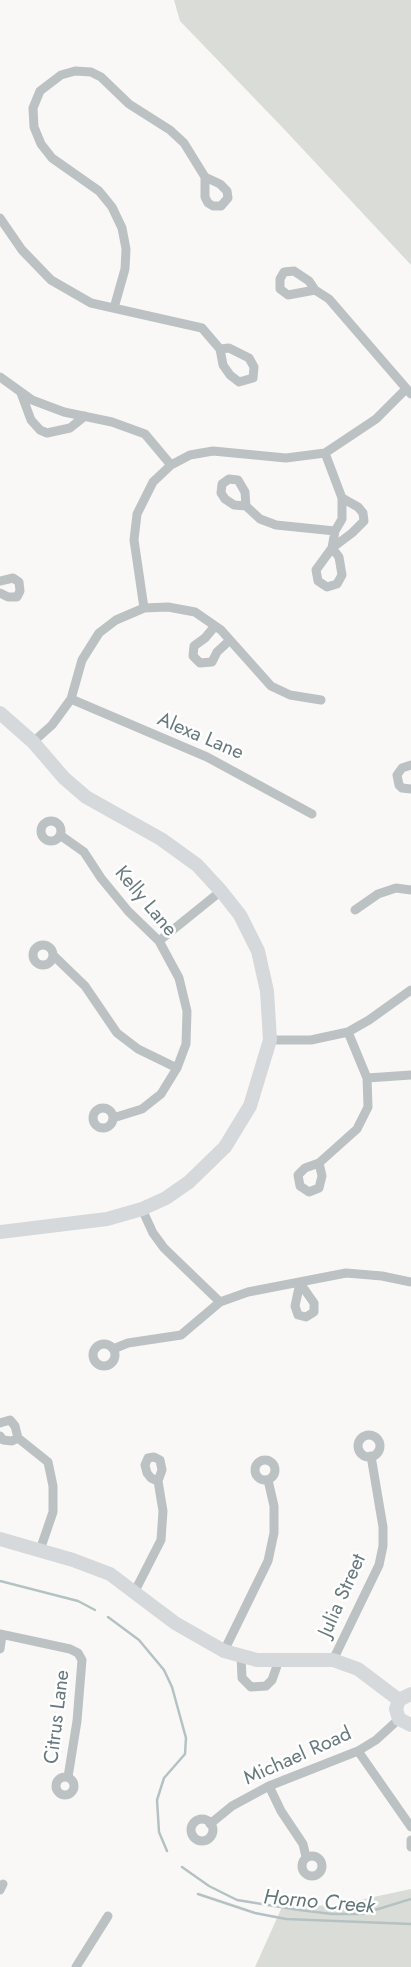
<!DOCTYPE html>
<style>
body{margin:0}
canvas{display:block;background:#f9f8f7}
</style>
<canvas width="411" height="1967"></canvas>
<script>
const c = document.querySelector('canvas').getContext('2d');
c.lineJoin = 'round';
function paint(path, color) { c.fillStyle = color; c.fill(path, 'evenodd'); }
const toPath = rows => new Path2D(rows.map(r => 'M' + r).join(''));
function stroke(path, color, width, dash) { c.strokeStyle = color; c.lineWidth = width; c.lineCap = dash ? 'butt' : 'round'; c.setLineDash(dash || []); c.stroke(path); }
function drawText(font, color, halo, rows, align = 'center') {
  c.font = font + ' Jost,sans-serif'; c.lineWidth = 5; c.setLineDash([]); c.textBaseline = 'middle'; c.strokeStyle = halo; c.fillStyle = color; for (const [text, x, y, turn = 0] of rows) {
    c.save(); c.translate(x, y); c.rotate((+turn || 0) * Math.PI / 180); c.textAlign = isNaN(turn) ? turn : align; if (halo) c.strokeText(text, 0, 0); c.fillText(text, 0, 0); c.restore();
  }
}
paint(toPath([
 [174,0,411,0,411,265,283,128,180,21],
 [411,1889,411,1967,255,1967,282,1907,336,1905]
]), '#daddd7');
stroke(toPath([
 [0,1581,78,1601,95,1610],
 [108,1617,139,1640,164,1670,172,1687,186,1738,185,1754,164,1778,157,1800,159,1832,167,1851],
 [182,1867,209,1886,237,1900,299,1910,332,1914,362,1914,411,1899],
 [198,1894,255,1913,286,1919,411,1924]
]), '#b5c2c4', 2.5);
stroke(toPath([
 [0,218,22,250,51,280,91,303,202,328,220,349,223,365,230,375,239,382,253,378,254,367,249,358,229,348,220,349],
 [294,271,309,281,315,290,288,295,280,289,280,279,284,272,294,271],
 [315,290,329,299,411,394],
 [114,308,125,269,126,249,122,228,112,207,99,191,52,158,41,144,34,127,33,108,40,91,61,75,75,71,91,72,101,77,129,104,170,130,184,143,205,177,205,197,208,203,213,206,221,206,228,198,227,191,220,184,205,177],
 [0,377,32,400,64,412,112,422,145,434,171,465],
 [21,393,31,420,40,430,47,433,70,428,85,416],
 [325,453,342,498,358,507,363,513,364,521,352,533,332,548,316,570,318,581,327,587,337,584,342,575,339,557,332,548,335,531,342,519,342,498],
 [246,506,234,505,225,499,221,493,222,484,229,479,238,480,245,492,246,506,260,519,276,525,335,531],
 [0,581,13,578,19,582,20,591,17,597,8,597,0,593],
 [144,608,134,540,137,514,153,482,171,465,190,455,213,451,286,458,325,453,376,419,406,389],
 [215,626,205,638,194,646,193,656,200,663,212,662,217,652,230,640],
 [71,699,207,757,312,814],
 [33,742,52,725,71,699,82,660,99,633,116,620,144,608,168,607,195,612,221,630,271,686,290,695,321,700],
 [411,765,402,768,397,775,399,785,402,788,411,789],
 '41 831a10 10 0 1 1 20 0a10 10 0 1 1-20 0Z',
 [60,835,84,852,101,878,128,911,159,941,179,978,187,1011,186,1044,177,1068,161,1094,142,1109,113,1118],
 [355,910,378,894,396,888,411,890],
 [159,941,221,891],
 '33 955a10 10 0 1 1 20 0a10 10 0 1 1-20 0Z',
 [53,955,85,986,117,1033,138,1049,177,1068],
 [270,1040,311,1040,348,1032,369,1020,411,990],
 [367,1078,411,1075],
 '93 1118a10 10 0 1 1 20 0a10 10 0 1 1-20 0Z',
 [319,1163,322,1176,319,1188,309,1192,300,1186,298,1175,305,1168,319,1163,357,1129,368,1107,367,1078,348,1032],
 [142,1209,153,1233,164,1248,220,1302],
 [300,1283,314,1303,314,1312,306,1317,298,1315,295,1306,300,1283],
 '93 1355a11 11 0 1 1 22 0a11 11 0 1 1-22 0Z',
 [113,1349,128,1343,181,1335,220,1302,248,1292,346,1273,382,1276,411,1282],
 [0,1423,10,1420,15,1426,18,1438,48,1462,53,1486,53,1512,40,1550],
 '358 1446a11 11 0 1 1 22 0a11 11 0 1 1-22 0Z',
 [0,1436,3,1440,12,1441,18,1438],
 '255 1470a10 10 0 1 1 20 0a10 10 0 1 1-20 0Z',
 [135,1591,161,1540,163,1511,158,1481,162,1470,160,1460,154,1457,148,1458,145,1465,147,1473,151,1478,158,1481],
 [0,1634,70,1649,78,1653,82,1660,77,1721,68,1777],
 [0,1649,2,1635],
 [224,1651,268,1561,274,1533,274,1506,268,1480],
 [241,1656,242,1678,251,1687,266,1686,272,1680,279,1660],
 [333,1660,379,1565,383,1546,383,1527,371,1456],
 [358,1751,411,1827],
 '56 1786a9 9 0 1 1 18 0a9 9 0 1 1-18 0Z',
 [269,1786,281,1811,303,1844,306,1857],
 '191 1830a11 11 0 1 1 22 0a11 11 0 1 1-22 0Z',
 [210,1824,232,1806,269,1786,358,1751,376,1740,399,1719],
 [411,1840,411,1847],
 '302 1866a10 10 0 1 1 20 0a10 10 0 1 1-20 0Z',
 [0,1890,3,1884],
 [76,1967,108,1916]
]), '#bcc2c4', 9);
stroke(toPath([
 [0,713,33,742,64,778,86,797,161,839,197,865,221,891,240,915,258,951,267,991,270,1040,250,1106,225,1147,189,1182,166,1198,142,1209,107,1219,0,1232],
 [0,1539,73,1560,110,1574,175,1623,224,1651,257,1660,333,1660,358,1669,399,1700],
 [411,1694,399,1700,396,1709,399,1719,411,1725]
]), '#d5d9db', 14);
drawText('20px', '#67797e', '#fff', [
 ["Alexa Lane",200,737,23],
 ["Kelly Lane",145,902,50],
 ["Julia Street",343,1596,-66],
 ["Citrus Lane",58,1717,-83],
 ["Michael Road",298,1757,-24]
]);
drawText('italic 21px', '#627678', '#fff', [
 ["Horno Creek",319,1903,5]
]);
</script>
